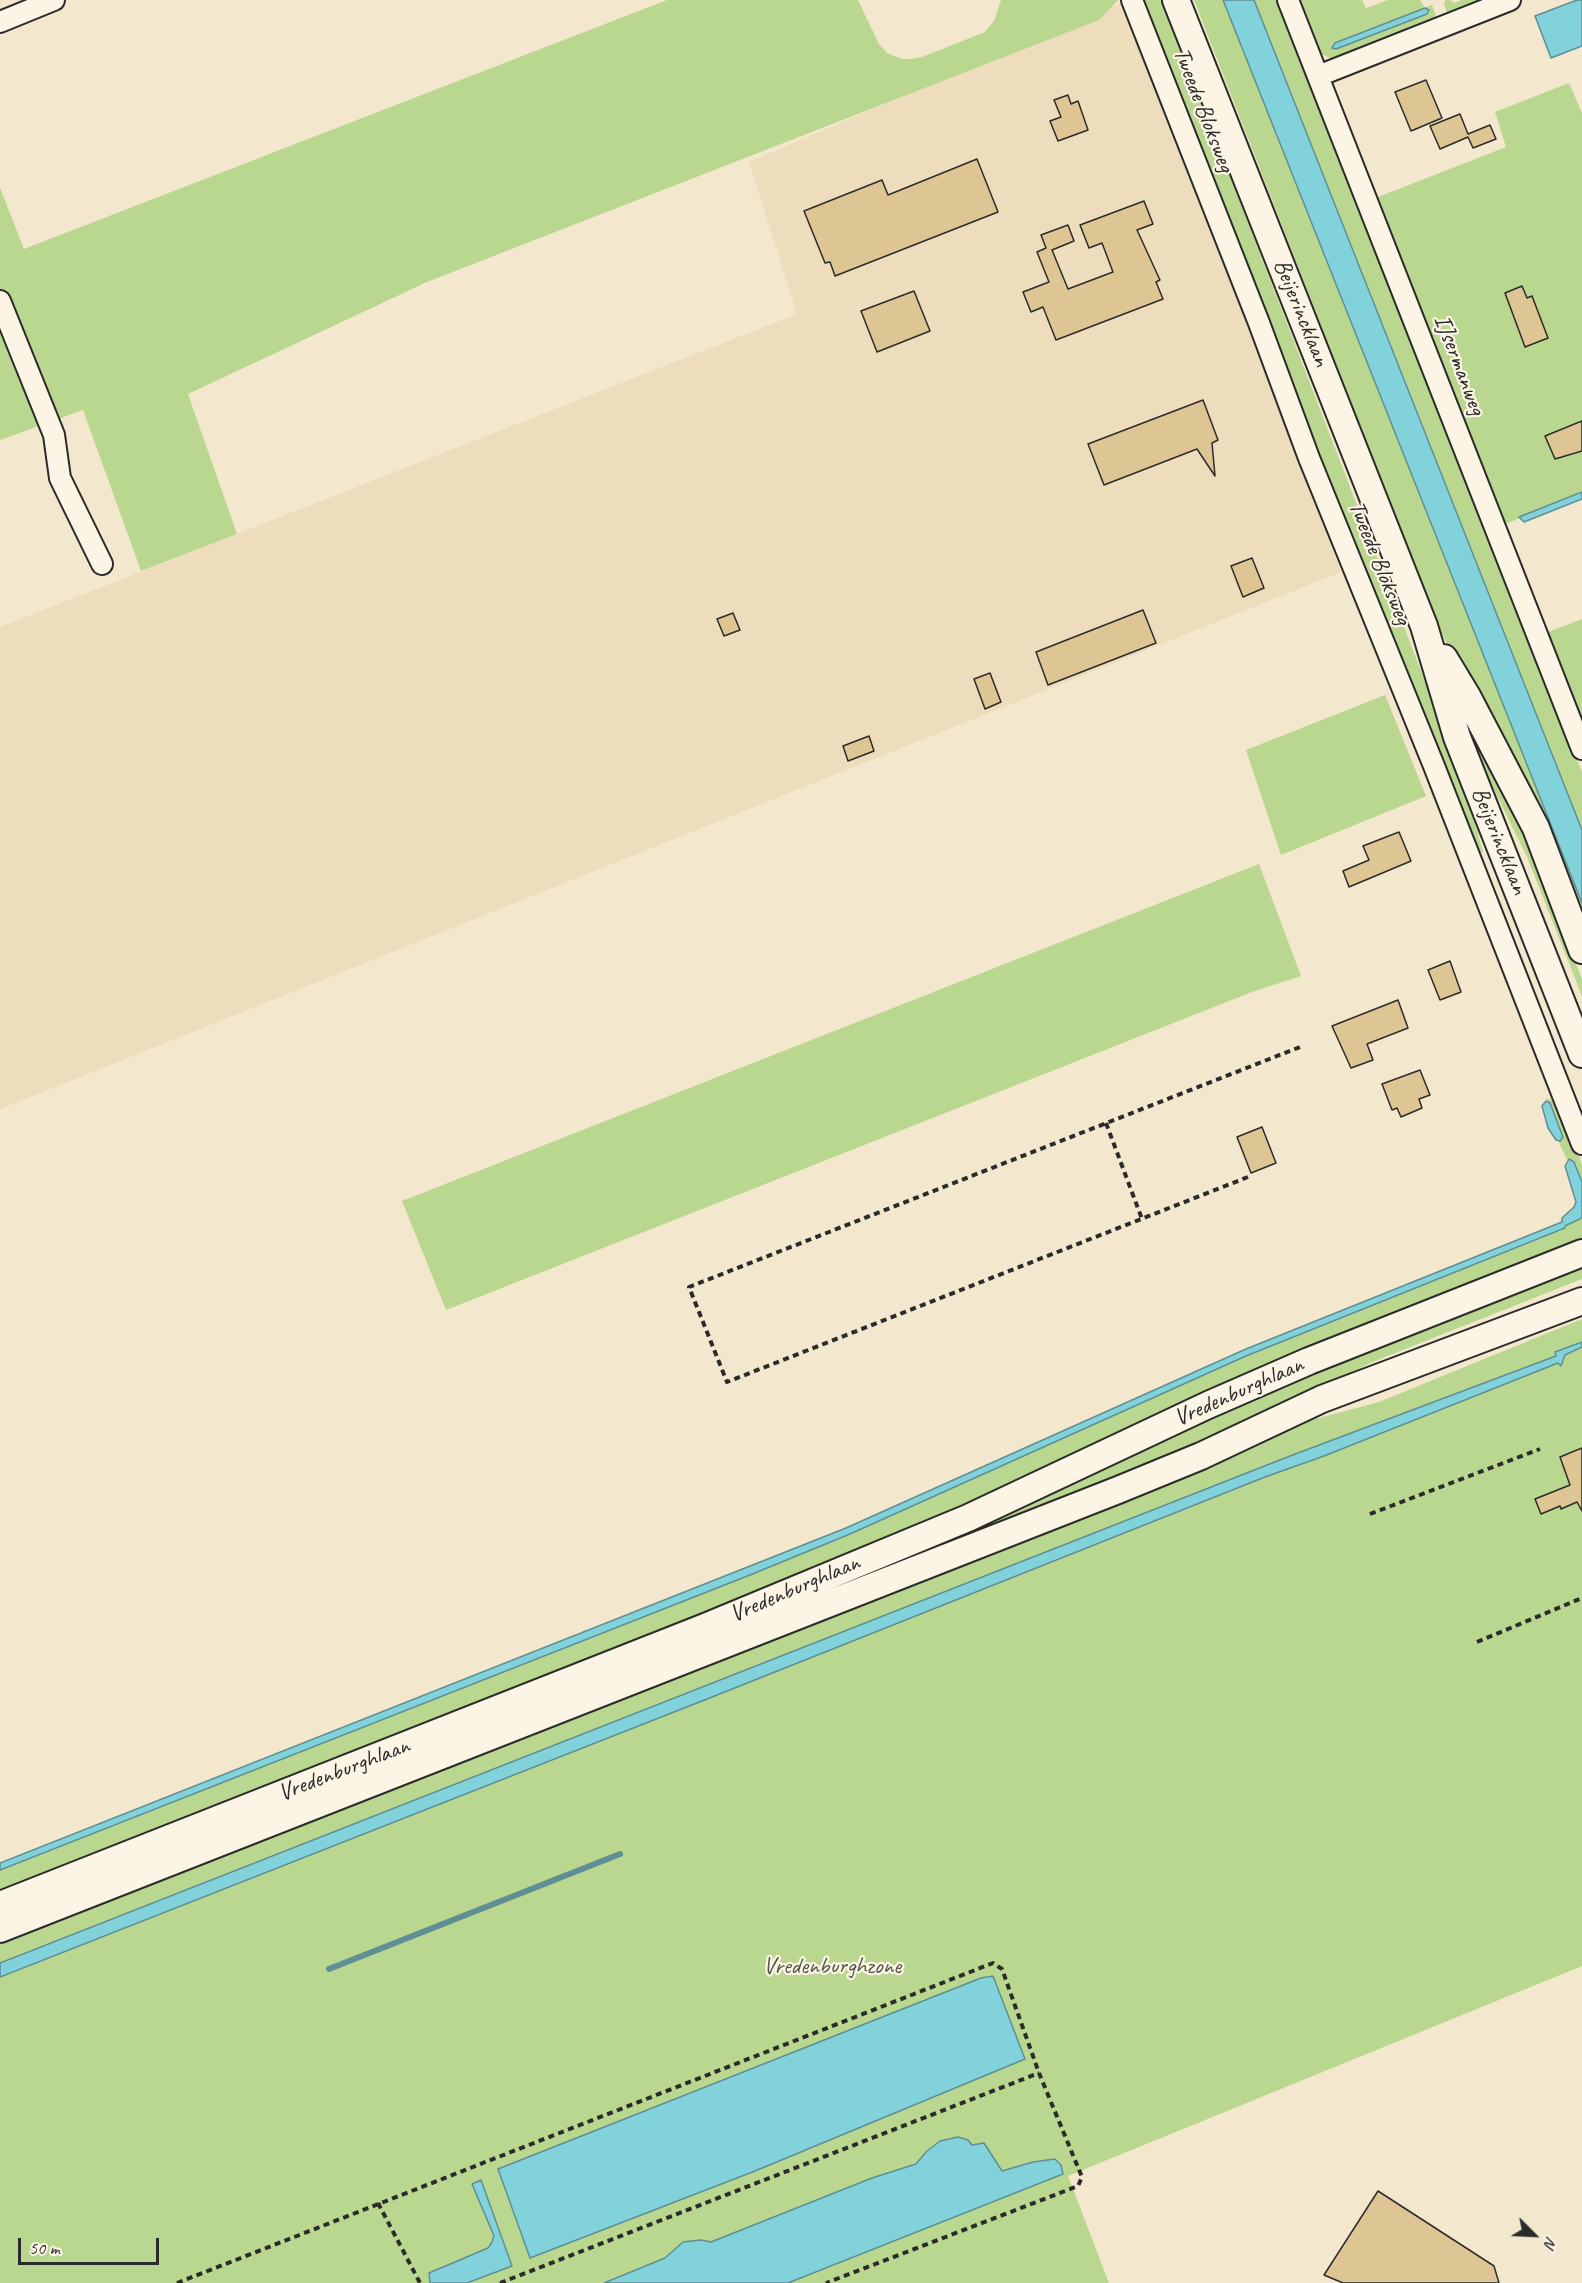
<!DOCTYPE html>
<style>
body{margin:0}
#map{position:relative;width:1582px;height:2283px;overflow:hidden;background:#f3e7cd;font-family:Caveat,sans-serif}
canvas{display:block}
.north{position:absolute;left:1504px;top:2205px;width:60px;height:60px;-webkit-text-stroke:4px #fcf5e5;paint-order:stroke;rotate:114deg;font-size:16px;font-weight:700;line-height:24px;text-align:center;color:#2b2b2b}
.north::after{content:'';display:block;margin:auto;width:21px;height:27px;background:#2b2b2b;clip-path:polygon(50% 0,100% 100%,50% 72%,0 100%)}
.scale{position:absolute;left:18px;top:2238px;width:141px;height:27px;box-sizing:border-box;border:3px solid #2b2b2b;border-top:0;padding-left:8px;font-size:18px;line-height:21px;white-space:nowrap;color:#2b2b2b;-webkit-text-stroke:4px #fcf5e5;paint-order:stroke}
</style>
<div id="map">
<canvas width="1582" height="2283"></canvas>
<div class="north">N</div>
<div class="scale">50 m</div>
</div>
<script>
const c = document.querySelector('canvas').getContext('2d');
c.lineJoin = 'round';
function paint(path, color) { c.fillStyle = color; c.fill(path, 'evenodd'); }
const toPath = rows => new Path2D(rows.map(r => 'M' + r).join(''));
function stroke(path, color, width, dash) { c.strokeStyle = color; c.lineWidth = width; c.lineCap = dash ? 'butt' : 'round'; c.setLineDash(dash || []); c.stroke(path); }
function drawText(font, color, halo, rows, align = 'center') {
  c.font = font + ' Caveat,sans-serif'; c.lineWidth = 4.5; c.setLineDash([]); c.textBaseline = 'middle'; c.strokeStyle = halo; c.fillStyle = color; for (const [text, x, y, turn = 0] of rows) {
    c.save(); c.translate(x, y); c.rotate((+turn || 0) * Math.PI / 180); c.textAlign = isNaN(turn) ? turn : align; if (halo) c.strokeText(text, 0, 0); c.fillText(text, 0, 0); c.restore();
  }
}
paint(toPath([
 [1128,0,1134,0,1341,572,0,1109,0,627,797,314,749,162]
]), '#edddbc');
paint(toPath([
 [667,0,858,0,879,44,887,53,902,59,912,59,922,57,985,32,994,21,1001,0,1118,0,1099,20,427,282,188,394,237,534,141,571,83,410,0,440,0,188,24,249],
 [1141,0,1162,0,1462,777,1483,852,1476,854],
 [1194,0,1223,0,1582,903,1582,924,1503,749,1439,628],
 [1254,0,1278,0,1582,772,1582,830],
 [1295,0,1362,0,1366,8,1388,0,1420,0,1425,8,1335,43,1334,49,1427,14,1428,9,1426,7,1432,5,1436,16,1433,21,1334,60,1319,53],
 [1445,0,1450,0,1454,3,1462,0,1489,0,1448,16,1444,4],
 [1569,83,1582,113,1582,494,1500,526,1373,199,1506,147,1495,112],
 [1582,619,1582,719,1543,634],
 [1452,679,1487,761,1528,846,1582,979,1582,996,1527,857,1455,710],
 [1385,695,1426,796,1281,855,1246,750],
 [1259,864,1301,976,1252,992,446,1310,402,1201],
 [1546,1098,1558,1102,1582,1164,1582,1182,1574,1162,1569,1159,1567,1160,1558,1140,1560,1141],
 [1582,1218,1582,1249,965,1512,0,1900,0,1870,750,1575,850,1534,1246,1356,1565,1229,1564,1226],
 [1582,1260,1582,1279,1370,1363,1233,1434,482,1733,1098,1461],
 [1582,1319,1582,1966,1068,2176,1109,2283,0,2283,0,1968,155,1903,0,1963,0,1934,1293,1425,1379,1402]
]), '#bad78f');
const water = toPath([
 [1223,0,1254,0,1582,830,1582,903,1223,0],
 [1577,0,1582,0,1582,46,1551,58,1535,16,1577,0],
 [1425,8,1429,10,1427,14,1336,49,1332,48,1335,43,1425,8],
 [1582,492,1582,499,1524,522,1519,517,1582,492],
 [1546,1101,1550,1103,1563,1137,1560,1141,1556,1140,1548,1128,1542,1106,1546,1101],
 [1569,1159,1574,1162,1582,1182,1582,1218,1565,1226,1565,1228,1246,1356,850,1534,750,1575,0,1870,0,1863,846,1528,1246,1349,1562,1222,1562,1218,1574,1207,1576,1202,1565,1166,1569,1159],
 [1582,1342,1582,1347,1565,1355,1561,1366,1558,1363,1324,1456,1265,1477,702,1701,0,1977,0,1963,1290,1456,1556,1356,1555,1352,1582,1342],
 [993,1976,1025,2059,755,2171,530,2258,498,2169,981,1978,993,1976],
 [958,2137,968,2140,972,2145,984,2143,1002,2171,1033,2162,1055,2159,1061,2165,1063,2174,788,2283,604,2283,665,2258,683,2242,701,2240,711,2242,872,2178,916,2164,926,2152,940,2141,958,2137],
 [481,2180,512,2266,467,2283,430,2283,429,2273,488,2248,492,2242,494,2236,472,2184,481,2180]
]);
paint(water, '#81d2db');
stroke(water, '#5f8f95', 1.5);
stroke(toPath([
 [329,1969,620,1854]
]), '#5f8f95', 6);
const building = toPath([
 [1426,80,1442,118,1411,131,1395,92,1426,80],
 [1068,95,1071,104,1078,101,1088,130,1058,141,1050,121,1061,117,1054,100,1068,95],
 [1460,114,1468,134,1490,125,1496,139,1473,148,1468,137,1440,149,1430,126,1460,114],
 [977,159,998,212,835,276,830,262,825,263,804,211,882,180,888,195,977,159],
 [1144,201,1153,224,1137,230,1160,280,1156,282,1163,299,1056,340,1043,307,1031,312,1023,292,1049,282,1037,252,1046,248,1041,235,1068,225,1074,241,1052,250,1068,289,1113,272,1102,243,1089,248,1080,225,1144,201],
 [1522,286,1527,298,1532,296,1548,338,1525,347,1505,293,1522,286],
 [914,291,930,331,877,352,861,311,914,291],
 [1203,400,1218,440,1212,443,1215,476,1197,449,1104,485,1088,444,1203,400],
 [1582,421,1582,451,1555,459,1545,436,1582,421],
 [1252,558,1264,588,1243,597,1231,566,1252,558],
 [1143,610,1156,643,1048,685,1036,652,1143,610],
 [733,613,740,630,724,636,717,619,733,613],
 [990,673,1001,702,985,709,974,679,990,673],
 [869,736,874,751,848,761,843,746,869,736],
 [1399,832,1411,861,1349,887,1343,871,1369,860,1363,846,1399,832],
 [1450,961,1461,992,1440,1000,1428,970,1450,961],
 [1398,1000,1408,1028,1367,1044,1373,1060,1351,1068,1332,1026,1398,1000],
 [1420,1070,1430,1095,1419,1099,1422,1108,1401,1117,1397,1108,1392,1110,1382,1084,1420,1070],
 [1262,1127,1276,1163,1251,1173,1237,1137,1262,1127],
 [1582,1448,1582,1511,1577,1502,1561,1509,1560,1506,1541,1514,1535,1499,1570,1485,1560,1457,1582,1448],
 [1378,2191,1494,2266,1499,2283,1343,2283,1324,2275,1378,2191]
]);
paint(building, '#dec594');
stroke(building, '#2b2b2b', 1.5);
const minor = toPath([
 [1132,0,1259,323,1309,458,1434,766,1582,1144],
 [1288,0,1582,749],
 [0,22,54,0],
 [1318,76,1510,0],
 [0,301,54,435,60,478,102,564]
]);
const major = toPath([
 [1176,0,1424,626,1457,737,1582,1054],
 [1444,658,1467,696,1536,828,1582,950],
 [0,1905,705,1627,968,1518,1208,1405,1309,1361,1582,1253],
 [0,1929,1118,1490,1201,1456,1322,1399,1582,1301]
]);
stroke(minor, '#2b2b2b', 24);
stroke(major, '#2b2b2b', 30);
stroke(toPath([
 [1106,1123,1142,1219],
 [1248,1177,727,1382,689,1287,1300,1047],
 [1370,1514,1540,1449],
 [1477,1642,1582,1598],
 [378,2203,420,2283],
 [177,2283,993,1963,1002,1969,1039,2073,1082,2177,1078,2186,826,2283],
 [500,2283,1039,2073]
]), '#2b2b2b', 4, [6, 4.5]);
stroke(minor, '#fcf5e5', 20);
stroke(major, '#fcf5e5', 26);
drawText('24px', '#2b2b2b', '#fcf5e5', [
 ["Tweede Bloksweg",1203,110,69],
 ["Beijerincklaan",1301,313,68],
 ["IJsermanweg",1459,365,69],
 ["Tweede Bloksweg",1379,563,68],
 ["Beijerincklaan",1499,841,68],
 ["Vredenburghlaan",1239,1392,-24],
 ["Vredenburghlaan",795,1589,-23],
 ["Vredenburghlaan",344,1770,-21]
]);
drawText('24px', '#4f5644', '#fcf5e5', [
 ["Vredenburghzone",832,1967]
]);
</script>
